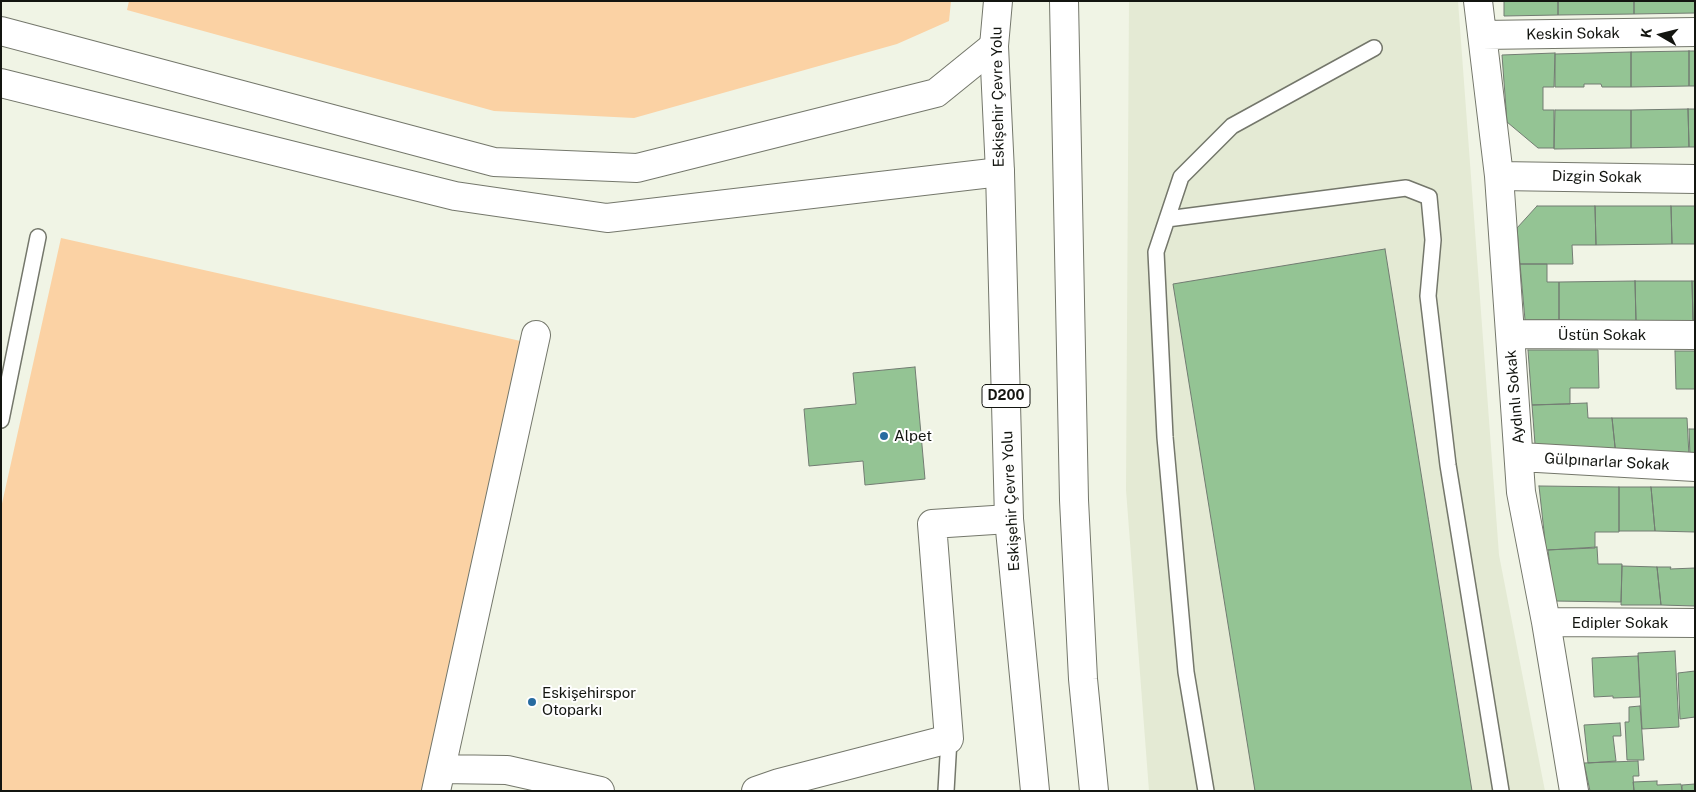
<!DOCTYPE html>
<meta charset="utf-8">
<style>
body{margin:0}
#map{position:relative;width:1696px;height:792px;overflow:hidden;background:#f0f4e5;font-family:"Public Sans",sans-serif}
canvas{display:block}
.frame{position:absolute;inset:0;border:2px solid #131510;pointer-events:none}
.north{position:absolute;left:1636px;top:10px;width:50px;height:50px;-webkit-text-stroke:4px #fff;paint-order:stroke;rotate:278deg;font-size:14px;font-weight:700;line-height:20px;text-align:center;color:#131510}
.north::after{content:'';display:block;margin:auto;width:18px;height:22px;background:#131510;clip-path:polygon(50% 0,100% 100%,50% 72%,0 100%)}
</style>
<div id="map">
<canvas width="1696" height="792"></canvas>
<div class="frame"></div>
<div class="north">K</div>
</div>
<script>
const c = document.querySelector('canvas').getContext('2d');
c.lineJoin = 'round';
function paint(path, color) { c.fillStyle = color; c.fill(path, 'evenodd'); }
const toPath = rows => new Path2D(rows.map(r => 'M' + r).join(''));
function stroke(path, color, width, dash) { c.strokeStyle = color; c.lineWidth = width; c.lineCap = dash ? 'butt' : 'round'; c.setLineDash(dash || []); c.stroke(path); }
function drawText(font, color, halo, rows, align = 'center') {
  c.font = font + ' "Public Sans",sans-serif'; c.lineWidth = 4; c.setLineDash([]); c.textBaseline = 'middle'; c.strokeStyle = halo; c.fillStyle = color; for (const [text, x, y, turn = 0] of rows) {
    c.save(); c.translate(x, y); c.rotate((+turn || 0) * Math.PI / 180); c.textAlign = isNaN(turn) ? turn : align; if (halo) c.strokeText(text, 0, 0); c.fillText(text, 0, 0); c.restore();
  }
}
paint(toPath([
 [1129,1,1458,1,1499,555,1545,791,1149,791,1126,490]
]), '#e4ead4');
paint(toPath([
 [129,1,951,1,949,21,897,44,634,118,494,111,127,10],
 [61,238,525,342,424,791,1,791,1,508]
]), '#fbd2a4');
const building = toPath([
 [1504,1,1558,1,1558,15,1504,16,1504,1],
 [1558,1,1634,1,1634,14,1558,15,1558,1],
 [1634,1,1695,1,1695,13,1634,14,1634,1],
 [1689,51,1695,51,1695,86,1689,86,1689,51],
 [1689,51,1689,86,1631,87,1631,52,1689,51],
 [1631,52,1631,87,1602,87,1601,84,1584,84,1584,87,1555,87,1555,54,1631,52],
 [1555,53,1554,87,1543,87,1543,110,1554,110,1554,148,1538,148,1507,122,1502,55,1555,53],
 [1688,109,1695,109,1695,147,1689,147,1688,109],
 [1688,109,1689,147,1631,148,1631,110,1688,109],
 [1555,110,1631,110,1631,148,1554,149,1555,110],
 [1537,206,1595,206,1596,245,1572,245,1573,264,1520,264,1517,228,1537,206],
 [1595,206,1671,206,1672,244,1596,245,1595,206],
 [1671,206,1695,206,1695,244,1672,244,1671,206],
 [1385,249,1472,791,1255,791,1173,284,1385,249],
 [1520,264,1547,264,1547,282,1559,282,1559,320,1525,320,1520,264],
 [1635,281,1692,281,1693,321,1636,321,1635,281],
 [1635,281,1636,321,1559,320,1559,282,1635,281],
 [1692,281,1695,281,1695,320,1693,320,1692,281],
 [1528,350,1598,350,1599,388,1570,388,1570,404,1532,405,1528,350],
 [1675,351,1695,351,1695,389,1676,389,1675,351],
 [915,367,925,479,865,485,863,461,809,466,804,409,856,404,853,373,915,367],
 [1587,403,1588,418,1612,418,1616,456,1536,457,1532,405,1587,403],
 [1612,418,1687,418,1689,456,1616,456,1612,418],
 [1689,429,1695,429,1695,456,1690,456,1689,429],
 [1539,486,1619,487,1619,532,1595,532,1595,548,1546,550,1539,486],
 [1619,487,1651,487,1655,531,1619,531,1619,487],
 [1651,487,1695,487,1695,532,1655,531,1651,487],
 [1597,547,1598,564,1622,564,1621,602,1554,601,1548,550,1597,547],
 [1622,566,1657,567,1661,605,1621,605,1622,566],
 [1657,567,1671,567,1670,569,1695,568,1695,606,1661,605,1657,567],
 [1675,651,1679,727,1642,729,1638,653,1675,651],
 [1638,656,1640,697,1613,698,1613,696,1594,697,1592,658,1638,656],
 [1695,671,1695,717,1680,719,1678,673,1695,671],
 [1640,706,1644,760,1627,760,1625,722,1629,722,1629,707,1640,706],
 [1620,723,1621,736,1613,736,1616,761,1588,763,1584,725,1620,723],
 [1638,761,1639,776,1633,776,1634,791,1590,791,1584,763,1638,761],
 [1657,781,1657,785,1681,784,1682,791,1634,791,1633,782,1657,781],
 [1695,784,1695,791,1682,791,1682,785,1695,784]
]);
paint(building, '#94c494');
stroke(building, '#727c72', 1);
const service = toPath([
 [1167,219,1406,188,1429,197,1433,240,1428,296,1448,465,1501,791],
 [1,420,38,237],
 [946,791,949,739],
 [1206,791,1186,672,1165,437,1156,252,1181,177,1232,126,1374,48]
]);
const minor = toPath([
 [1478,1,1499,176,1521,492,1546,622,1574,791],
 [1,31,494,162,637,168,936,93,994,46],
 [1482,35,1695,32],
 [1,83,455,196,607,218,1000,172],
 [1499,176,1695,179],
 [1510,334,1695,335],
 [1520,457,1695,467],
 [1546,622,1695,623],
 [441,769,507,770,600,791],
 [436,791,536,335],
 [756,791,779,783,949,739,932,524,1009,519]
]);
const trunk = toPath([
 [998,1,994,46,1000,172,1009,519,1035,791],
 [1064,1,1074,500,1083,679,1094,791]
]);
stroke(service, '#74776b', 18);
stroke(minor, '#74776b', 30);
stroke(trunk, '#74776b', 30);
stroke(service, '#fff', 15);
stroke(minor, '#fff', 28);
stroke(trunk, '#fff', 28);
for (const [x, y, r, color] of [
 [884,436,5,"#276ba0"],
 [532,702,5,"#276ba0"]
]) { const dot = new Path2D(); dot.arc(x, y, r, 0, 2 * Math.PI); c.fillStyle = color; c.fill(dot); stroke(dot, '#fff', 2); }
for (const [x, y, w] of [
 [1006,396,48]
]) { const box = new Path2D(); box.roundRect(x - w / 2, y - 11.5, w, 23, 4); c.fillStyle = '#fff'; c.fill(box); stroke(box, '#131510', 1); }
drawText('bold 14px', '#131510', null, [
 ["D200",1006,396]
]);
drawText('15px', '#131510', '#fff', [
 ["Keskin Sokak",1573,34,-1],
 ["Eskişehir Çevre Yolu",998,97,-91],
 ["Dizgin Sokak",1597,177,1],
 ["Üstün Sokak",1602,335],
 ["Aydınlı Sokak",1515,397,-95],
 ["Gülpınarlar Sokak",1607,462,3],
 ["Eskişehir Çevre Yolu",1011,501,-93],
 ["Edipler Sokak",1620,623]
]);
drawText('15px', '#131510', '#fff', [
 ["Alpet",894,436],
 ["Eskişehirspor",542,693],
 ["Otoparkı",542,710]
], 'left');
</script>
